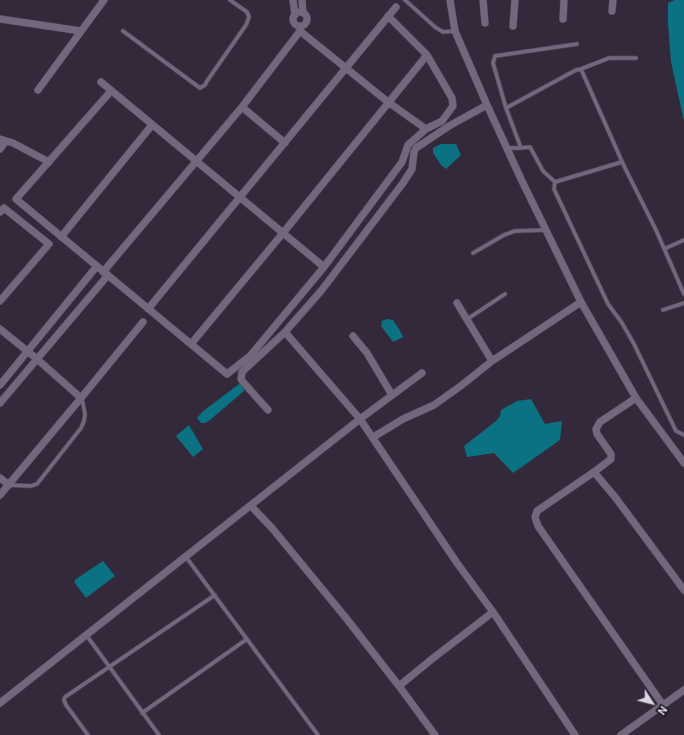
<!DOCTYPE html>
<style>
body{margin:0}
#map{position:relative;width:684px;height:735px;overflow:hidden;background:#33293b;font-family:Roboto,sans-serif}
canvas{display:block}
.north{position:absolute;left:632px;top:683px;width:40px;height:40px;-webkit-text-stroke:3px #18141c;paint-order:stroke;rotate:126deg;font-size:11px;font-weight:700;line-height:16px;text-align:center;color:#dbd5e1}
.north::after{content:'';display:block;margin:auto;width:14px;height:18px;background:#dbd5e1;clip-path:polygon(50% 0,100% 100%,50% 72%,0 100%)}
</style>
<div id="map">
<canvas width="684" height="735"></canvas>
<div class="north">N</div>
</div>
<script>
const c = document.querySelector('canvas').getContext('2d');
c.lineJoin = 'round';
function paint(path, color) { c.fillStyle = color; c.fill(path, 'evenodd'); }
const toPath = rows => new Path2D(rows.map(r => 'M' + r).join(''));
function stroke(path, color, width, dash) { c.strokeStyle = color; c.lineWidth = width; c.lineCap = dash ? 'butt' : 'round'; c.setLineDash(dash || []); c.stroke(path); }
paint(toPath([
 [675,0,684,0,684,121,671,62,668,24,668,3],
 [441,144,456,144,461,155,446,169,442,166,433,153,433,148],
 [387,319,393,320,399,329,403,337,393,342,381,326,382,321],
 [239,384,243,386,244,391,210,420,205,423,201,423,197,418,202,412],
 [531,399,545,424,562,421,560,440,513,473,494,453,467,457,464,446,496,421,500,416,501,410,517,401],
 [189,425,203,449,193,457,176,436],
 [103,561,115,576,86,598,74,582,76,579]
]), '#0b7283');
const lane = toPath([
 [405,0,435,27,443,32,455,31],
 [123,31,200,88,205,85,207,81,246,25,249,17,247,12,230,0],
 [581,69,609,58,636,58],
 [506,108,576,70,581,69,624,166,656,230,684,294],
 [507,148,521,148,506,108,493,63,495,56,577,44],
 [521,148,530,147,543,171,555,182],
 [622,162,555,182,554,189,608,304,622,323,634,344,676,431,684,435],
 [664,249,684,240],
 [473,253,504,235,515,231,546,230],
 [663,310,684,303],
 [466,320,505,294],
 [9,485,31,486,37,484,81,428,84,421,85,414,82,399],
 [186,557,318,735],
 [87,636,159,735],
 [142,713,247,639],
 [88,735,66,705,64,700,65,697,215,595]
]);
const street = toPath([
 [293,0,295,15],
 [302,0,303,13],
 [450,0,455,31,487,105,521,179,581,302,636,398,684,463],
 [483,0,485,23],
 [612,11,613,0],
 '293 19a7 7 0 1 1 14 0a7 7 0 1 1-14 0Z',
 [0,19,81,31],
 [563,19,564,0],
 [301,26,300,31,388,102,426,129],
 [513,26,515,0],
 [101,82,324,267],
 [38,90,104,0],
 [111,91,16,199,227,374,250,356,324,267,402,162,408,145,426,129,442,121,453,106,452,98,427,55,388,16],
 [242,107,285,143],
 [0,139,13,143,49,162],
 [0,149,6,141],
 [0,212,4,208,49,244,0,301],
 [61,237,152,125],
 [103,272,242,107,300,31],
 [457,303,492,361],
 [148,309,396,7],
 [0,329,37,359,81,398,143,322],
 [285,332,360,419,422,373],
 [353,336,367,353,392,395],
 [191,344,283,233,427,55],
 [0,385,97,266],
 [636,398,600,422,596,429,597,434,611,454,611,459,594,472,537,511,535,517,538,526,663,705],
 [0,403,108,275],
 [268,410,243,382,241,379,242,372,285,332,321,291,403,183,412,169,414,152,416,148,449,126,487,105],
 [373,438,375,436,403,419,434,405,462,385,492,361,581,302],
 [594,472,615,497,684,590],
 [0,478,9,485],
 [0,495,81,398],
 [251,506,272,528,346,618,399,686,435,735],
 [399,686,432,659,493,612],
 [0,703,360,419,457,563,493,612,575,735],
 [621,735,684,690]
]);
stroke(lane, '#4d4454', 5);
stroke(street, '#4d4454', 8);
stroke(lane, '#73677d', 3.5);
stroke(street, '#73677d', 7);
</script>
